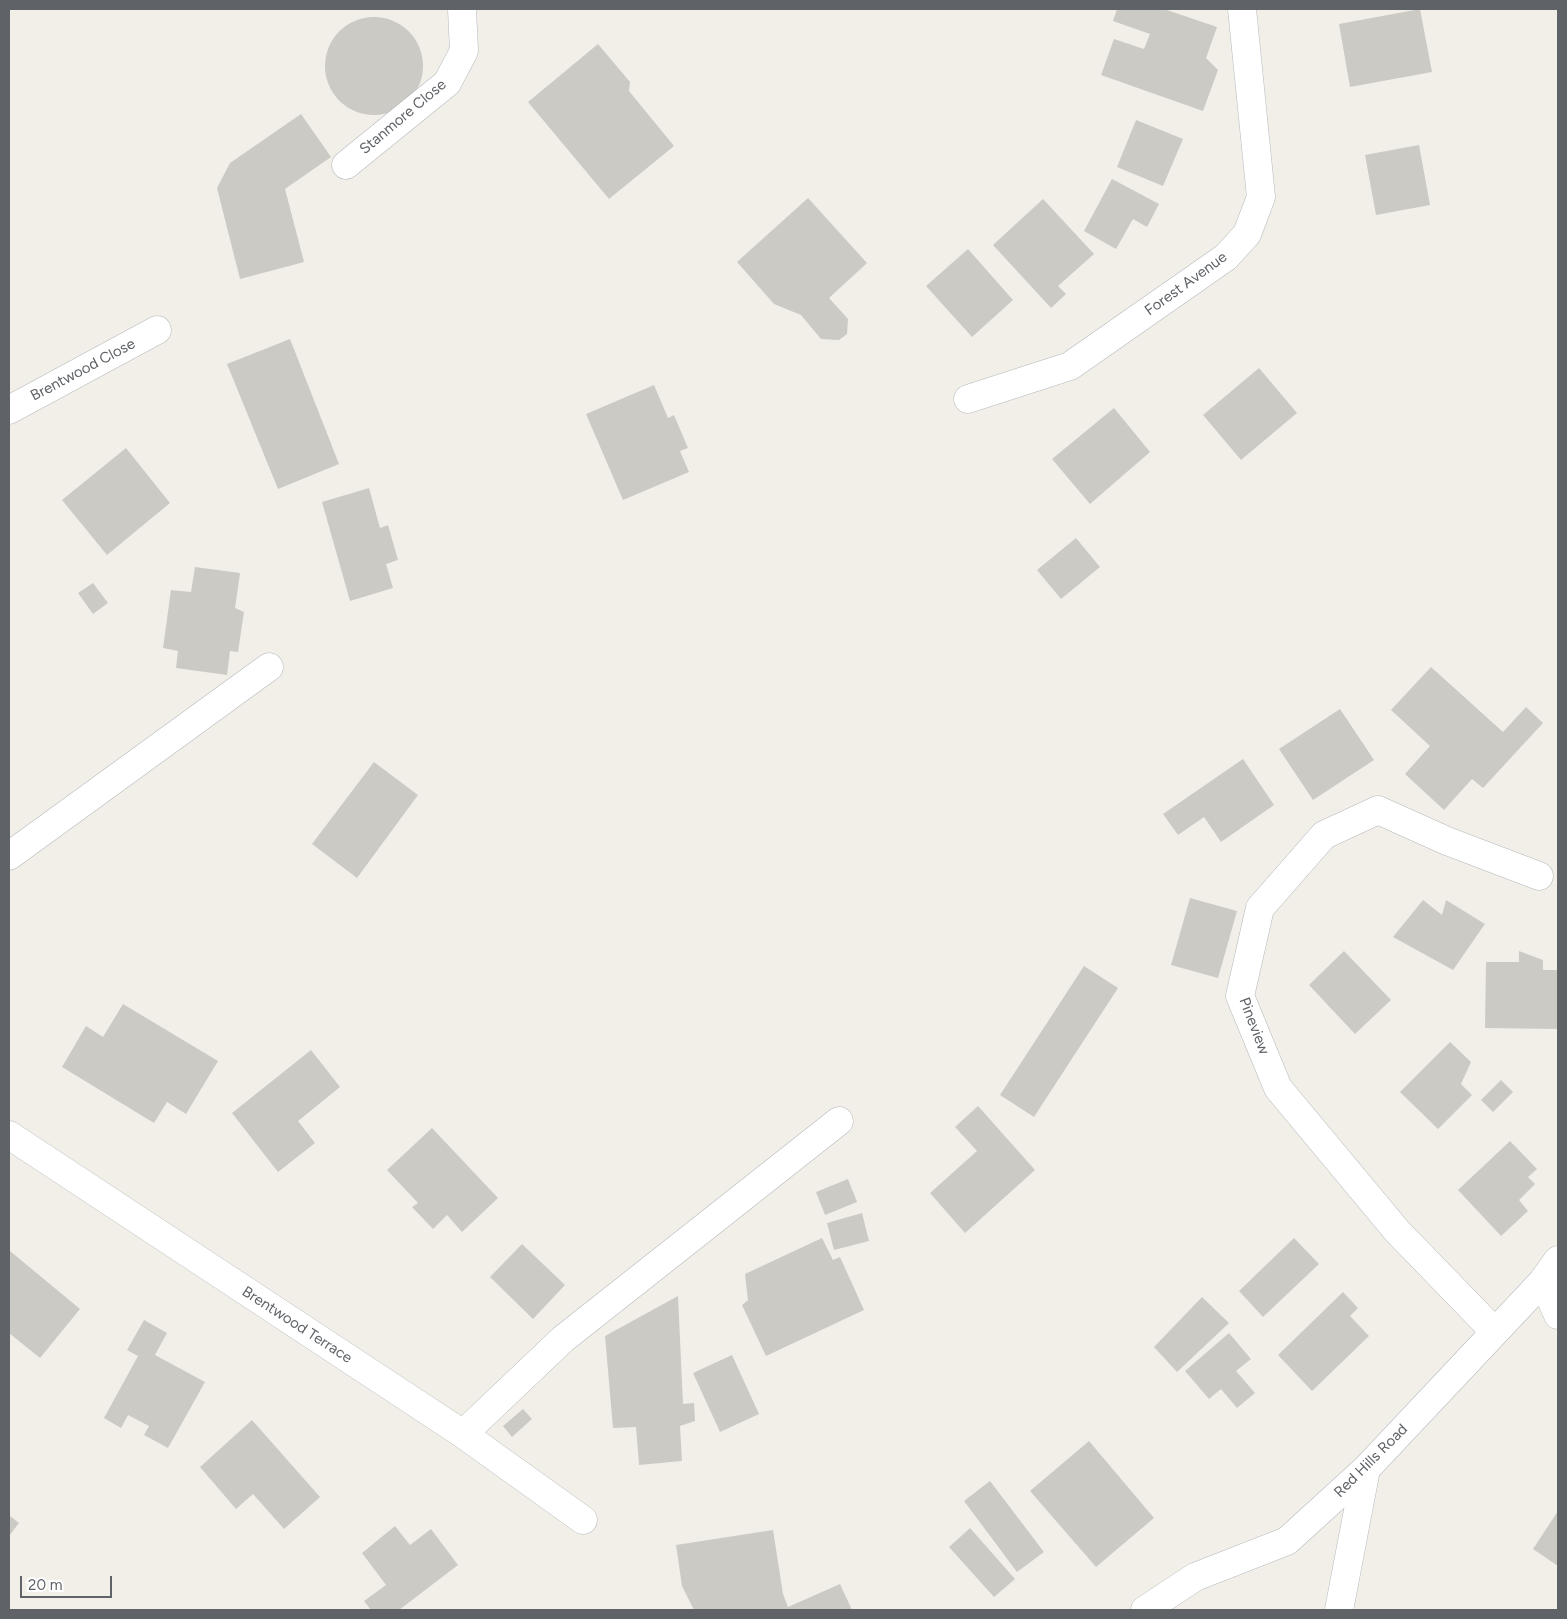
<!DOCTYPE html>
<style>
body{margin:0}
#map{position:relative;width:1567px;height:1619px;overflow:hidden;background:#f1efe8;font-family:Figtree,sans-serif}
canvas{display:block}
.frame{position:absolute;inset:0;border:10px solid #5f6368;pointer-events:none}
.scale{position:absolute;left:20px;top:1576px;width:92px;height:22px;box-sizing:border-box;border:2px solid #5f6368;border-top:0;padding-left:6px;font-size:15px;line-height:18px;white-space:nowrap;color:#5f6368;-webkit-text-stroke:4px #fff;paint-order:stroke}
</style>
<div id="map">
<canvas width="1567" height="1619"></canvas>
<div class="frame"></div>
<div class="scale">20 m</div>
</div>
<script>
const c = document.querySelector('canvas').getContext('2d');
c.lineJoin = 'round';
function paint(path, color) { c.fillStyle = color; c.fill(path, 'evenodd'); }
const toPath = rows => new Path2D(rows.map(r => 'M' + r).join(''));
function stroke(path, color, width, dash) { c.strokeStyle = color; c.lineWidth = width; c.lineCap = dash ? 'butt' : 'round'; c.setLineDash(dash || []); c.stroke(path); }
function drawText(font, color, halo, rows, align = 'center') {
  c.font = font + ' Figtree,sans-serif'; c.lineWidth = 5; c.setLineDash([]); c.textBaseline = 'middle'; c.strokeStyle = halo; c.fillStyle = color; for (const [text, x, y, turn = 0] of rows) {
    c.save(); c.translate(x, y); c.rotate((+turn || 0) * Math.PI / 180); c.textAlign = isNaN(turn) ? turn : align; if (halo) c.strokeText(text, 0, 0); c.fillText(text, 0, 0); c.restore();
  }
}
paint(toPath([
 [1117,9,1164,9,1217,27,1206,58,1218,70,1203,111,1101,75,1114,39,1144,49,1150,34,1113,21],
 [1420,9,1432,72,1350,87,1339,24],
 '325 66a49 49 0 1 1 98 0a49 49 0 1 1-98 0Z',
 [598,44,630,82,629,91,674,146,609,199,528,102],
 [301,114,331,157,285,189,304,262,240,279,217,188,230,163],
 [1136,120,1183,139,1163,186,1117,167],
 [1419,145,1430,205,1376,215,1365,155],
 [1112,179,1159,204,1147,227,1133,219,1116,249,1084,231],
 [808,198,867,263,829,298,848,319,847,334,839,340,821,339,801,315,774,304,737,262],
 [1043,199,1094,254,1058,286,1066,294,1051,308,993,245],
 [968,249,1013,300,972,337,926,286],
 [290,339,339,464,278,489,227,364],
 [1259,368,1297,413,1241,460,1203,415],
 [654,385,668,418,674,415,688,448,680,451,689,472,623,500,586,414],
 [1114,408,1150,452,1090,504,1052,459],
 [126,448,170,503,107,555,62,500],
 [369,488,380,528,388,525,398,560,386,564,393,588,350,601,322,502],
 [1076,538,1100,567,1061,599,1037,570],
 [195,567,240,573,235,608,244,612,238,652,230,651,227,675,176,668,178,651,163,648,171,590,191,592],
 [93,583,108,603,93,614,78,593],
 [1431,667,1503,732,1526,707,1543,723,1483,788,1472,779,1444,810,1405,774,1430,746,1391,710],
 [1340,709,1374,760,1313,800,1279,749],
 [1243,759,1274,805,1221,842,1204,817,1178,835,1163,814],
 [374,762,418,795,357,878,312,844],
 [1190,898,1237,911,1218,978,1171,965],
 [1423,900,1442,915,1446,900,1485,924,1453,970,1393,937],
 [1344,951,1391,1000,1355,1034,1309,985],
 [1519,951,1543,960,1543,970,1558,970,1558,1029,1485,1028,1486,962,1519,962],
 [1084,966,1118,988,1034,1117,1000,1095],
 [123,1004,218,1061,186,1114,167,1102,154,1123,62,1067,86,1026,103,1037],
 [1450,1042,1471,1062,1461,1084,1472,1095,1438,1129,1400,1092],
 [311,1050,340,1087,298,1121,315,1143,278,1172,232,1113],
 [1501,1080,1513,1092,1493,1112,1481,1100],
 [978,1106,1035,1170,965,1233,930,1193,977,1151,955,1127],
 [432,1128,498,1198,462,1232,447,1215,433,1229,412,1207,418,1203,387,1170],
 [1510,1141,1537,1169,1528,1177,1535,1184,1519,1200,1528,1211,1501,1236,1458,1190],
 [848,1179,857,1202,825,1215,816,1192],
 [862,1213,869,1241,834,1250,827,1223],
 [822,1238,833,1260,840,1257,864,1310,766,1356,742,1305,748,1300,745,1274],
 [1294,1238,1319,1264,1263,1317,1239,1291],
 [522,1244,565,1285,533,1319,490,1277],
 [10,1251,80,1309,40,1358,9,1333],
 [1343,1292,1358,1308,1350,1316,1369,1336,1312,1391,1278,1355],
 [678,1296,683,1404,694,1403,695,1421,680,1426,682,1461,639,1465,636,1427,613,1428,605,1336],
 [1202,1297,1229,1323,1177,1372,1154,1347],
 [144,1320,167,1333,155,1355,205,1382,168,1448,144,1435,149,1426,128,1415,121,1428,104,1418,138,1356,127,1350],
 [1229,1333,1251,1359,1236,1371,1255,1393,1237,1408,1221,1389,1209,1399,1185,1371],
 [732,1355,759,1414,720,1432,693,1373],
 [523,1409,532,1419,512,1437,503,1426],
 [252,1420,320,1497,284,1529,253,1494,236,1509,200,1467],
 [1089,1441,1154,1518,1096,1567,1030,1491],
 [990,1481,1044,1552,1017,1572,964,1501],
 [1558,1511,1558,1566,1533,1549],
 [9,1515,19,1523,9,1536],
 [395,1526,410,1545,431,1529,458,1565,399,1610,371,1610,364,1601,386,1585,362,1553],
 [970,1528,1015,1579,994,1597,949,1547],
 [773,1530,783,1594,788,1607,840,1584,852,1610,694,1610,682,1586,676,1545]
]), '#cccac5');
const street = toPath([
 [346,165,447,83,464,51,462,9],
 [968,399,1070,366,1226,257,1247,234,1261,197,1242,9],
 [9,410,157,330],
 [9,856,269,667],
 [9,1135,463,1434,583,1520],
 [1543,1281,1558,1315],
 [1494,1331,1397,1231,1278,1088,1240,996,1260,908,1324,835,1378,810,1447,841,1539,876],
 [463,1434,563,1339,839,1121],
 [1339,1610,1366,1469]
]);
const secondary = toPath([
 [1145,1610,1195,1577,1287,1541,1366,1469,1543,1281,1558,1260]
]);
stroke(street, '#b5b8bc', 29);
stroke(secondary, '#b6babf', 29);
stroke(street, '#fff', 28);
stroke(secondary, '#fff', 28);
drawText('15px', '#5f6368', '#fff', [
 ["Stanmore Close",403,117,-40],
 ["Forest Avenue",1186,284,-36],
 ["Brentwood Close",83,370,-28],
 ["Pineview",1254,1026,69],
 ["Brentwood Terrace",297,1325,33],
 ["Red Hills Road",1371,1461,-45]
]);
</script>
